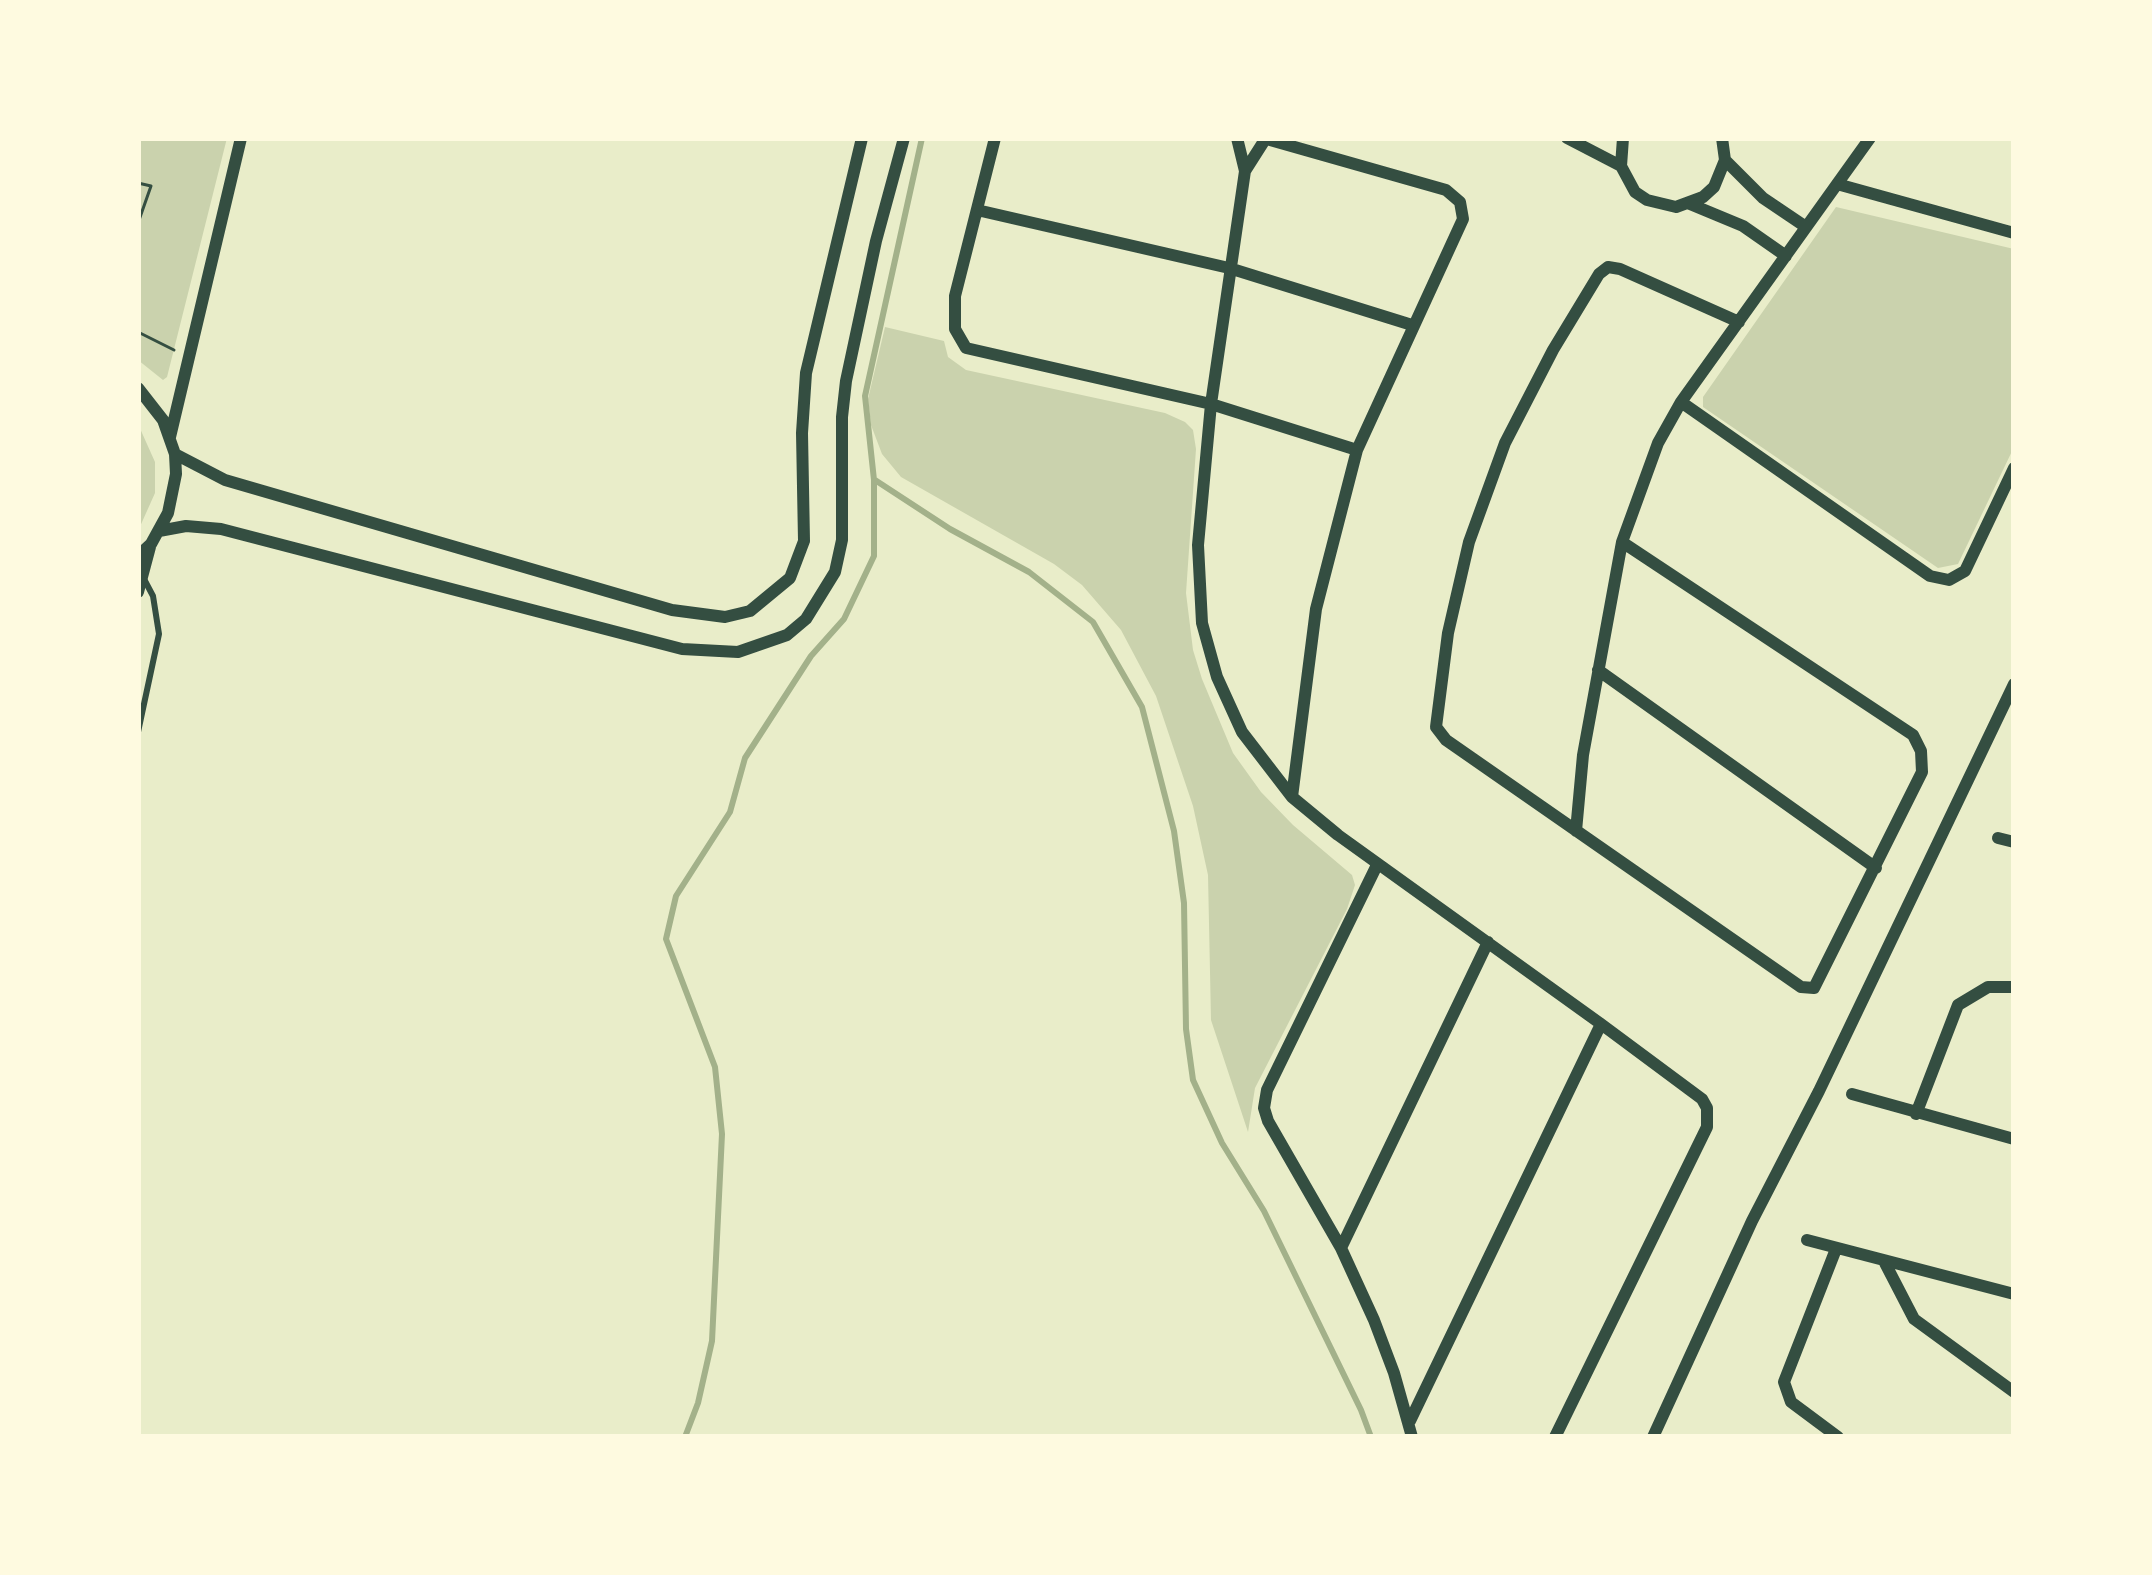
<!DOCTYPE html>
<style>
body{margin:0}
#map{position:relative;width:2152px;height:1575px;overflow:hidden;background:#e9edc9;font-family:"PT Sans Narrow",sans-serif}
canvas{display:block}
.frame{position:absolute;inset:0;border:141px solid #fefae0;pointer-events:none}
</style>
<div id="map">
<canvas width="2152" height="1575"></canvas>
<div class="frame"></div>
</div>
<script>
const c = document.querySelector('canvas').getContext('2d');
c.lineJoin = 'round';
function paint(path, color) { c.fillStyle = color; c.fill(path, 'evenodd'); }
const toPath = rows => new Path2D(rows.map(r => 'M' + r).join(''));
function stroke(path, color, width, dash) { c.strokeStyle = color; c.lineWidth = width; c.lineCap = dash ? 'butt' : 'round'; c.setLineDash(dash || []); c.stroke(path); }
paint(toPath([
 [138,138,227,138,167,377,163,380,138,360],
 [1836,207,2014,249,2014,447,1958,564,1938,568,1703,407,1703,397],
 [885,327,944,341,948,357,966,370,1165,413,1185,422,1193,430,1196,449,1186,593,1193,650,1202,679,1233,753,1261,792,1293,825,1352,875,1355,885,1347,909,1255,1088,1248,1132,1211,1020,1208,875,1193,806,1156,696,1121,630,1082,585,1054,564,901,477,882,454,871,425,868,399],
 [138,424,155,462,155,493,138,531]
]), '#cad2ad');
stroke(toPath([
 [875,480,950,529,1029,572,1093,622,1142,707,1174,831,1184,903,1186,1029,1193,1080,1222,1143,1264,1211,1361,1410,1371,1437],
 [685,1437,698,1403,712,1341,722,1134,715,1067,666,939,676,896,730,812,745,758,811,656,844,619,874,556,874,480,865,396,922,138]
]), '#a3b18a', 6);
stroke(toPath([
 [138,183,151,186,138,223],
 [138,332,174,350]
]), '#344e41', 3);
stroke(toPath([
 [138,732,159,634,153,596,144,579]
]), '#344e41', 6);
stroke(toPath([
 [995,138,955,296,955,329,966,348,1211,404,1357,450],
 [1237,138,1245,171,1211,404,1198,545,1202,623,1217,677,1242,732,1292,797,1338,835,1601,1024,1702,1099,1707,1108,1707,1127,1555,1437],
 [1263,138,1446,190,1460,202,1463,219,1357,450,1316,609,1292,797],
 [1567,138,1621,166],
 [1623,138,1621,166,1635,192,1647,200,1676,207,1703,197,1714,187,1725,160,1722,138],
 [1725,160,1763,198,1806,227],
 [1245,171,1266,138],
 [1837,184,2014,233],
 [1690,204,1743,226,1786,256],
 [977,210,1229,268,1412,325],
 [138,388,163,420,175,454,176,474,168,513,151,544,138,556],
 [1681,402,1930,576,1949,580,1965,571,2014,468],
 [170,437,241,138],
 [175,454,225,480,672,610,725,617,750,611,790,578,804,541,802,433,806,373,862,138],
 [159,531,186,526,221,529,682,649,738,652,787,635,806,619,835,572,842,540,842,417,846,381,876,241,904,138],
 [1622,542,1913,735,1921,751,1922,772,1814,988,1801,987,1446,740,1436,727,1448,633,1469,542,1505,443,1553,350,1599,274,1608,267,1620,269,1739,322],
 [138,592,150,547],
 [1598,670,1876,868],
 [1576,831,1583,755,1622,542,1658,443,1681,402,1870,138],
 [1998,838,2014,842],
 [1377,865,1267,1090,1264,1108,1268,1121,1341,1248,1374,1320,1394,1373,1412,1437],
 [1852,1094,2014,1139],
 [1916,1114,1958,1005,1988,987,2014,987],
 [1807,1240,2014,1294],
 [1341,1248,1488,942],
 [1836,1249,1784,1382,1791,1402,1838,1437],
 [1885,1263,1914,1319,2014,1392],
 [1410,1421,1601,1024],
 [1653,1437,1752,1221,1819,1091,2014,684]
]), '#344e41', 12);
</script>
